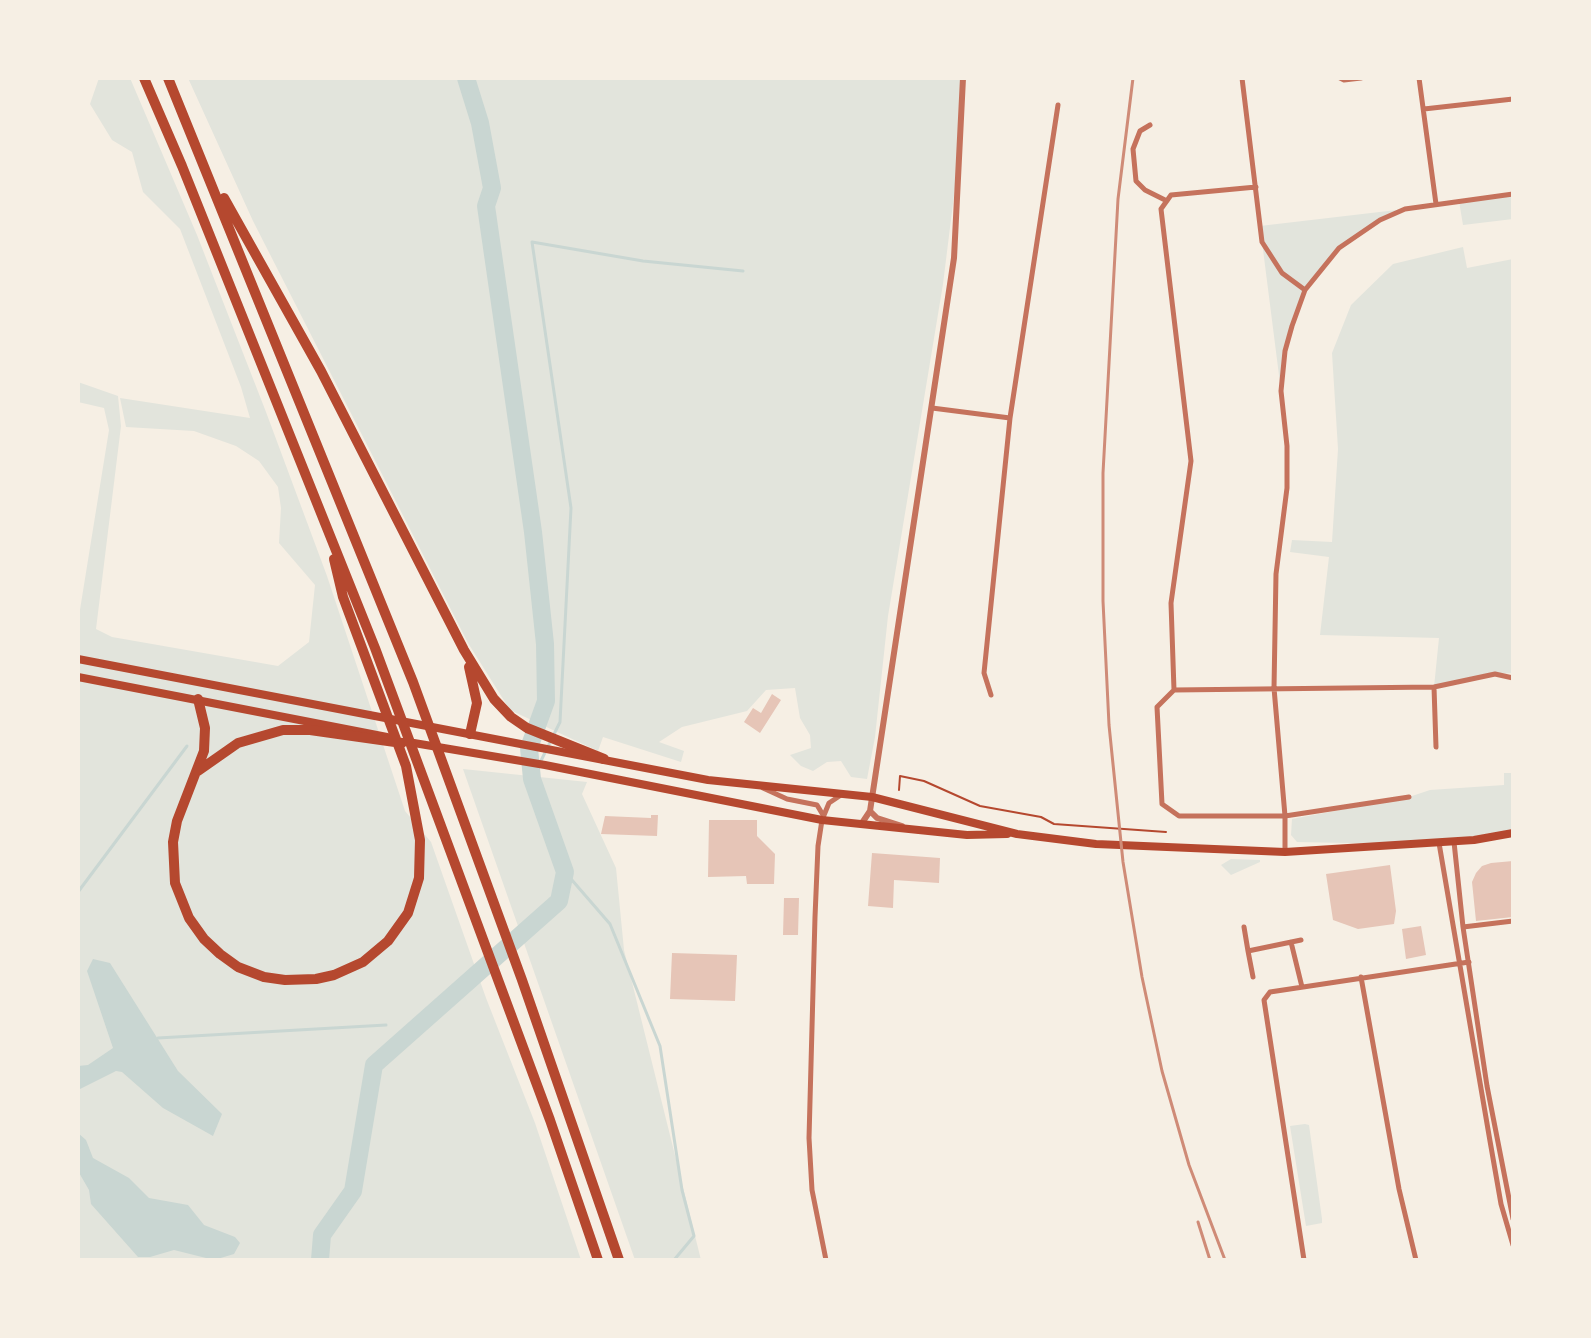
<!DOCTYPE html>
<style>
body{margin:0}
#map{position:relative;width:1591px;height:1338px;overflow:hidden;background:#f6efe4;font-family:Bitter,serif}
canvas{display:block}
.frame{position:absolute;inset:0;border:80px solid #f6efe4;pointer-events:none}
</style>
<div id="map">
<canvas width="1591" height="1338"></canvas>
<div class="frame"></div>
</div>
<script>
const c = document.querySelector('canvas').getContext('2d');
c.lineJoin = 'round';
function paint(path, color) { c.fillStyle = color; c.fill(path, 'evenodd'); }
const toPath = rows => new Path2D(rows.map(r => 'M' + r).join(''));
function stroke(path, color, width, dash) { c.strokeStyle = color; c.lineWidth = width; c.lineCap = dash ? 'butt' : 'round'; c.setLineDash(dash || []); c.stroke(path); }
paint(toPath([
 [99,78,130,78,197,235,266,412,327,576,405,811,431,842,486,998,535,1123,581,1260,78,1260,78,622,109,430,104,408,78,402,78,382,118,396,121,426,96,629,112,637,278,666,309,642,315,585,279,543,281,508,278,487,259,461,236,446,194,431,126,427,120,398,250,418,241,387,180,229,143,192,132,152,112,140,90,104],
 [188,78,963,78,958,163,943,284,888,616,875,737,867,779,851,777,841,761,827,762,813,771,801,766,790,755,811,748,810,735,800,718,795,688,766,690,747,711,682,727,659,742,684,751,681,762,603,737,598,751,510,710,468,643,253,221],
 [1513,194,1513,219,1463,225,1459,201],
 [1405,209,1380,220,1339,248,1305,290,1285,351,1281,391,1260,226],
 [1463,247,1467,268,1513,259,1513,673,1495,674,1434,687,1439,638,1320,635,1329,557,1290,552,1292,540,1332,542,1338,449,1332,353,1351,305,1393,264],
 [463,769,587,782,582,794,616,868,624,950,701,1260,635,1260],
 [1504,773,1513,773,1513,834,1395,844,1297,842,1291,835,1292,819,1409,797,1430,790,1504,785],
 [1231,859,1260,860,1260,862,1231,875,1221,865],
 [1305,1124,1309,1125,1322,1219,1322,1223,1306,1226,1290,1126]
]), '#e2e4dc');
paint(toPath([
 [93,959,110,963,178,1071,222,1114,213,1136,163,1108,122,1072,116,1071,78,1090,78,1066,88,1065,113,1048,87,971],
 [78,1133,86,1140,93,1158,129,1178,149,1198,188,1205,204,1225,235,1237,240,1243,234,1254,214,1260,174,1250,150,1257,138,1257,91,1204,89,1190,78,1171]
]), '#c9d6d2');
stroke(toPath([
 [532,779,560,722,571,508,532,242,643,261,743,271],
 [565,872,610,924,660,1046,682,1190,694,1236,674,1260],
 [78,892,187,746],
 [158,1038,386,1025]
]), '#c9d6d2', 3);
stroke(toPath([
 [320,1260,322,1235,353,1191,374,1065,559,901,565,872,532,779,529,748,546,701,545,644,533,532,486,206,492,188,480,123,466,78]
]), '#c9d6d2', 18);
paint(toPath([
 [772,694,781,700,760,733,744,722,753,708,761,713],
 [651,815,658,815,657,836,601,834,605,816,651,818],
 [709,820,757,820,757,836,775,854,774,884,747,884,746,876,708,877],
 [872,853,940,858,939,883,894,880,893,908,868,906],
 [1513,861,1513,917,1476,921,1472,882,1476,873,1482,866,1491,863],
 [1390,865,1396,911,1394,924,1358,929,1333,920,1326,874],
 [784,898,799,898,798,935,783,935],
 [1421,926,1426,955,1406,959,1402,929],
 [672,953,737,955,735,1001,670,999]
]), '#e6c5b7');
stroke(toPath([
 [899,790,900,776,924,781,980,806,1041,817,1054,824,1166,832]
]), '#b5482f', 2);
stroke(toPath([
 [1242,78,1262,242,1282,273,1305,290],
 [1340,78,1344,80,1361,78],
 [1419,78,1436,204],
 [1424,109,1513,99],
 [1150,125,1140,131,1133,149,1136,181,1145,190,1167,201],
 [932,408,1010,418],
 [1434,687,1436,747],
 [1174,690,1171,603,1191,461,1161,209,1171,195,1256,187],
 [991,695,984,673,1010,418,1058,105],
 [763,788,787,799,817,805,823,815],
 [1409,797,1285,816,1179,816,1162,804,1157,707,1174,690,1434,687,1495,674,1513,678],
 [1454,842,1463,927,1487,1086,1513,1219],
 [1439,843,1490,1141,1501,1204,1513,1245],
 [1285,852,1285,816,1274,688,1276,574,1287,488,1287,446,1281,391,1285,351,1292,326,1305,290,1339,248,1380,220,1405,209,1513,194],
 [1244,927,1248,951,1301,940],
 [1463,927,1513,921],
 [1291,942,1302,987],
 [1248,951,1253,977],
 [1361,977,1399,1189,1416,1260],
 [826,1260,812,1190,809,1138,815,917,818,846,822,820,829,803,841,795],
 [1304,1260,1264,1000,1270,992,1469,962]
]), '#c5725c', 5);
stroke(toPath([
 [870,811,877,818,902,826],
 [862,823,870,811,954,258,963,78]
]), '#c5725c', 6);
stroke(toPath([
 [78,659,708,780,872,797,1017,834,1096,844,1285,852,1474,840,1513,833],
 [78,677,387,737],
 [408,742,545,765,822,820,967,835,1007,834]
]), '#b5482f', 8);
stroke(toPath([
 [144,78,182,166,375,648,550,1120,598,1260],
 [168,78,413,682,522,980,619,1260],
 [224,198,321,371,464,650,494,699,511,717,527,728,604,759],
 [469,667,477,703,470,734],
 [198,699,205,728,204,751,177,821,173,842,175,883,189,918,204,939,220,954,238,967,264,977,285,980,316,979,334,975,363,962,388,941,408,913,419,878,420,840,406,766,343,597,334,559],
 [198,771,238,743,283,730,310,730,402,743]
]), '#b5482f', 10);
stroke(toPath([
 [1133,78,1118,199,1103,473,1103,601,1109,725,1123,862,1142,977,1162,1071,1189,1165,1225,1260],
 [1198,1222,1210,1260]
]), '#cf8b77', 3);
</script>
